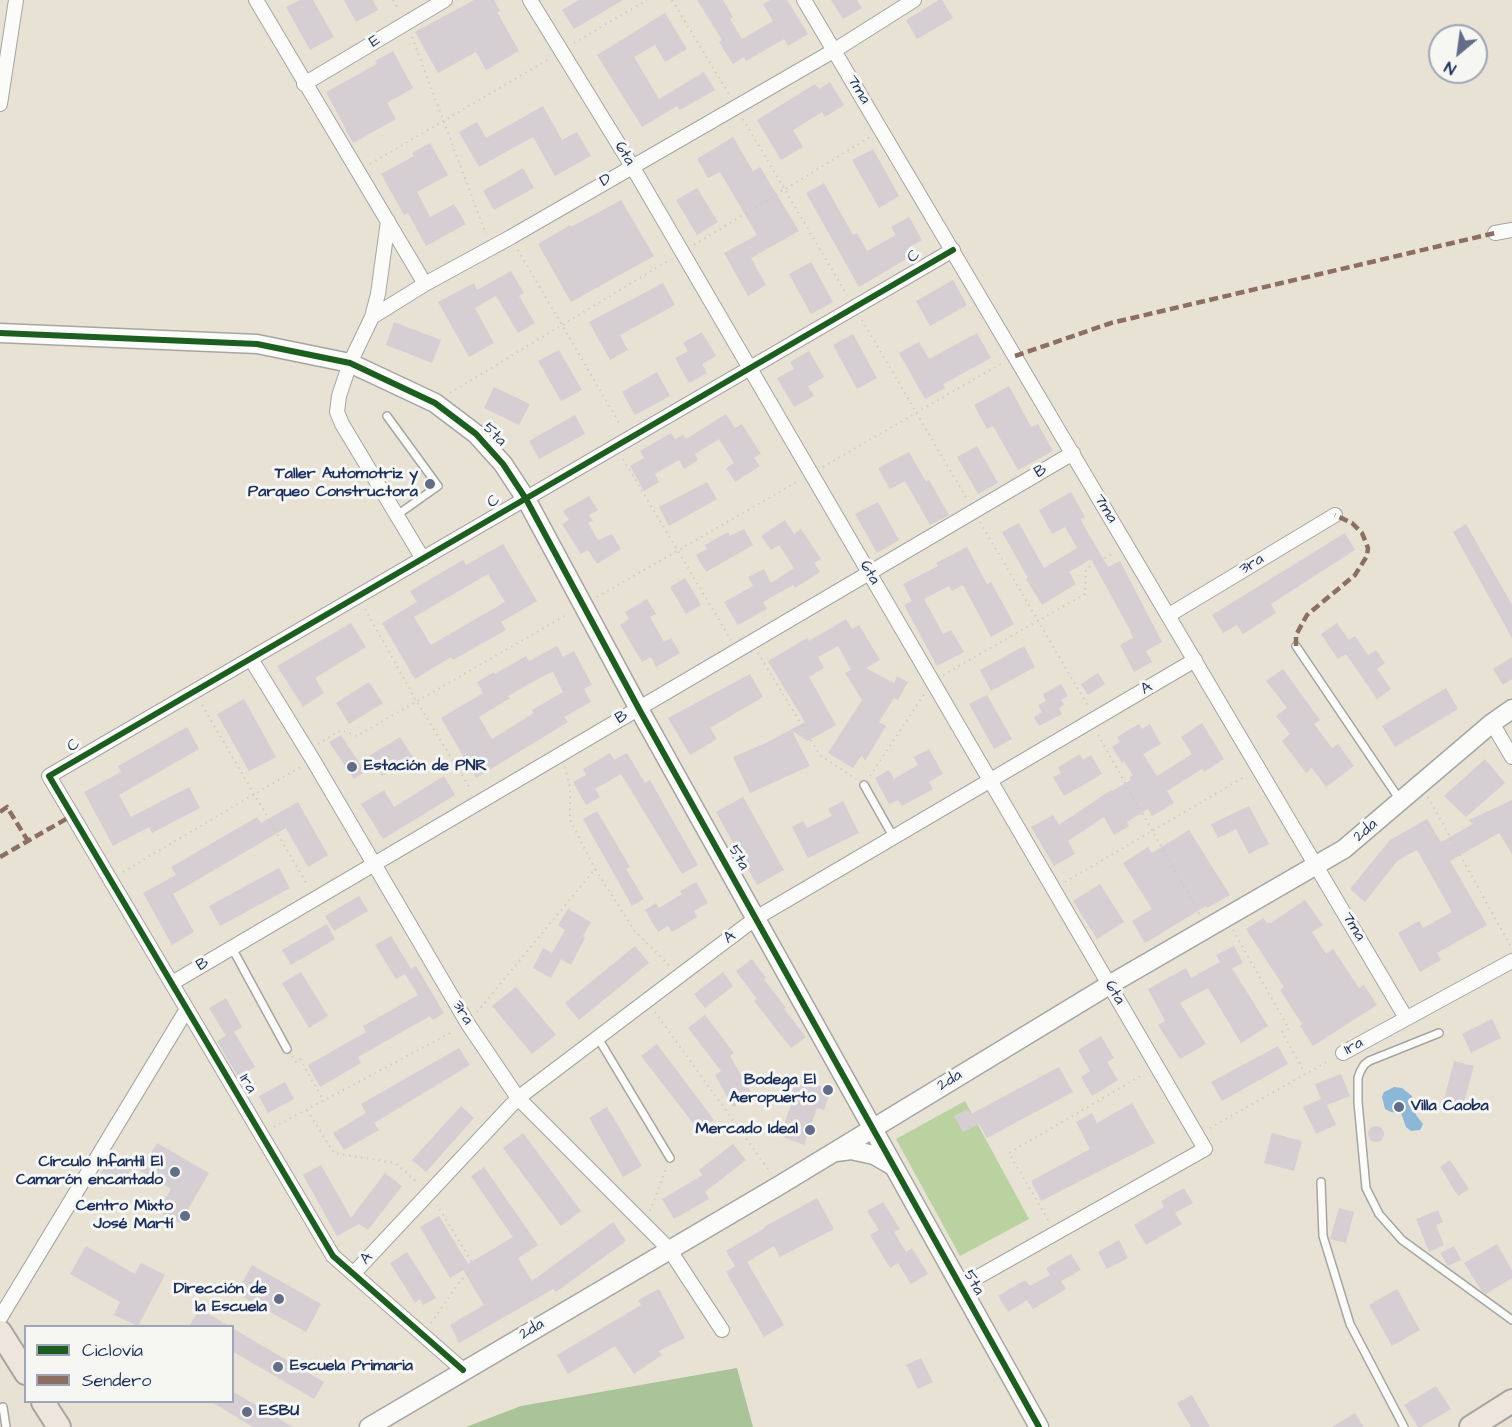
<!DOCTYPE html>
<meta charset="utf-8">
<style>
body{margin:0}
#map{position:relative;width:1512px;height:1427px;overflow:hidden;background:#e7e2d4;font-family:"Architects Daughter",sans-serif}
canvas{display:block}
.legend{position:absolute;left:24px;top:1325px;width:210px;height:78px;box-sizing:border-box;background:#f6f6f2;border:2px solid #9ea6b7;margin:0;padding:8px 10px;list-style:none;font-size:18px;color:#1b2f5e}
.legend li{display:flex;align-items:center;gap:12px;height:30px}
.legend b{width:30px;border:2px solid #9ea6b7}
.north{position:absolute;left:1428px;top:24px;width:60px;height:60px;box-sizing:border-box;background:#f6f6f2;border:2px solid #9ea6b7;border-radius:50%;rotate:209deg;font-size:16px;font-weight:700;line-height:24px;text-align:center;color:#1b2f5e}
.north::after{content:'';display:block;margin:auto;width:21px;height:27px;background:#626e87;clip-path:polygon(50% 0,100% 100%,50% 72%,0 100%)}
</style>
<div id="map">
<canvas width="1512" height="1427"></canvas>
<ul class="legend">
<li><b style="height:8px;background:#1b5e20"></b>Ciclovía</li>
<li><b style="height:8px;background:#8d6e63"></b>Sendero</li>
</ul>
<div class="north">N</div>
</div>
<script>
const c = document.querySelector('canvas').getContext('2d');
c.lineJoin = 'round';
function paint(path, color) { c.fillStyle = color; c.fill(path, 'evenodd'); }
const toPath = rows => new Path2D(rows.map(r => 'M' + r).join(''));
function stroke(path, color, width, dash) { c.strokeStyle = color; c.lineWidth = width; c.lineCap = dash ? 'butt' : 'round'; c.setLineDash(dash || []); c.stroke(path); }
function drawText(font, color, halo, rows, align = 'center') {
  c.font = font + ' "Architects Daughter",sans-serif'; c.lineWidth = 6; c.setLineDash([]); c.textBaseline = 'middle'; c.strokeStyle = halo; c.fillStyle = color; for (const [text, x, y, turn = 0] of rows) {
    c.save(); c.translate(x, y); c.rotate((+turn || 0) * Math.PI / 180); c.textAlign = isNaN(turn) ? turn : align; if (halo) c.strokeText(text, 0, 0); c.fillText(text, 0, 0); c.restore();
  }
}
paint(toPath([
 [965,1101,1029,1219,960,1256,896,1139]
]), '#bad2a0');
paint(toPath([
 [737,1368,753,1427,466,1427,521,1406]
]), '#aac398');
paint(toPath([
 [1394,1087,1402,1088,1412,1096,1416,1115,1423,1124,1420,1130,1411,1131,1406,1127,1401,1113,1391,1112,1385,1109,1382,1097,1384,1092]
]), '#8db7d7');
paint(toPath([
 [300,0,313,0,334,37,310,50,286,7],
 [344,0,373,0,378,10,356,22],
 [474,0,494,0,500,11,497,12,519,51,486,70,476,52,438,73,415,32],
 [579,0,623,0,574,29,562,10],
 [697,0,723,0,733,17,730,19,742,39,773,21,763,4,770,0,787,0,808,34,788,46,784,39,746,61,744,57,733,64,719,42,722,40],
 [831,0,857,0,862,8,843,19],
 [939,0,942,0,953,18,917,39,906,20],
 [665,13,687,49,665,62,655,45,634,57,659,99,704,72,715,90,680,110,677,106,642,127,597,55],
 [393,51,413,88,387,103,396,119,353,143,326,92,377,64,375,61],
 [830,82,844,105,825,117,822,112,793,130,803,147,781,160,757,120,815,84,819,89],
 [543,106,562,140,577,132,591,156,555,176,533,137,479,167,459,132,477,122,486,138],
 [733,137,753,171,760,167,799,231,751,258,766,285,748,296,724,253,757,235,720,172,708,178,697,159],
 [430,143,448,175,417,192,430,217,454,204,466,224,426,246,408,213,404,215,381,174,414,156,412,153],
 [873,149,899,196,879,208,852,160],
 [523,168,534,188,494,210,483,191],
 [824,183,853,235,857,233,867,251,896,235,891,227,909,217,922,240,909,247,913,255,859,287,806,193],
 [697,188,718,222,697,235,676,200],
 [621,200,654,256,571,302,538,244,570,225,571,227],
 [811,262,833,302,811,314,789,274],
 [511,271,524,293,519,296,535,323,518,333,496,296,475,308,494,343,469,357,438,302,474,283,477,290],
 [953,280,967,305,930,326,916,301],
 [663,283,675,305,620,335,628,350,610,360,589,322],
 [394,322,441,340,432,363,386,345],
 [702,332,716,356,702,364,707,373,689,383,675,358,688,351,683,343],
 [977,333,991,358,943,384,945,388,925,399,899,353,919,342,929,359],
 [853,334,877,378,857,389,833,345],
 [559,350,582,390,561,401,538,361],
 [809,351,824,377,808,386,814,396,794,407,777,378,794,369,790,362],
 [657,372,670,396,635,415,622,392],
 [1009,386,1031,427,1038,424,1053,451,1018,470,993,426,987,429,974,405],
 [494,387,530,404,519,425,484,408],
 [726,414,735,428,742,424,761,454,754,458,760,466,735,482,726,468,734,463,719,439,695,454,698,460,684,469,679,460,655,474,659,482,644,491,630,466,644,458,640,451,671,433,675,439,683,435,686,439],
 [575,415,585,434,539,459,529,441],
 [977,446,998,483,978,494,957,457],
 [909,452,926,482,929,480,949,515,930,525,905,481,890,489,878,468],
 [707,482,717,499,669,526,659,507],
 [1071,492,1085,517,1080,519,1108,567,1120,561,1162,642,1146,651,1152,662,1134,672,1120,645,1133,638,1130,630,1091,559,1069,572,1076,584,1042,605,1026,579,1028,578,1002,532,1019,523,1044,568,1077,548,1065,527,1052,534,1039,510],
 [589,496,598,510,589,515,593,521,588,523,598,540,612,534,621,549,597,564,588,550,581,554,562,524,569,520,563,511],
 [878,502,899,540,877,553,855,514],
 [785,520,794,534,801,529,821,559,814,563,820,572,795,588,793,585,763,602,767,609,738,625,724,602,753,586,748,577,764,569,771,583,794,568,779,545,771,550,761,536],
 [1466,524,1512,605,1512,638,1453,532],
 [744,529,753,545,706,572,696,555,707,549,705,545,728,532,730,536],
 [1345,533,1355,550,1271,604,1276,613,1243,634,1237,625,1223,633,1212,615],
 [503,544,537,601,501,622,506,630,453,660,451,657,415,679,382,623,417,602,410,591,463,560,466,565],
 [488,574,505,602,431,645,414,617],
 [967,547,987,584,991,582,1014,624,991,637,963,585,952,591,949,586,924,599,943,634,951,630,964,652,937,666,904,605,912,601,903,584,938,566,936,563],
 [685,578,701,605,686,614,670,587],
 [647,599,656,614,650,617,664,642,671,638,680,653,656,667,651,657,642,662,620,625,629,619,625,612],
 [846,619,852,629,859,625,880,660,866,668,894,683,897,676,908,682,898,700,894,698,879,722,886,726,865,761,862,755,853,768,828,753,862,700,845,673,851,670,838,646,818,657,824,668,809,677,836,725,808,741,792,731,810,766,750,793,733,757,766,743,805,722,768,661,807,638,809,641],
 [351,623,366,647,315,678,324,693,303,707,277,666],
 [1337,623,1349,640,1355,636,1368,655,1376,650,1385,663,1377,669,1391,689,1377,699,1346,654,1338,659,1321,634],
 [557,646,563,657,574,651,592,685,584,689,591,702,564,717,568,722,476,778,441,718,483,693,477,682,494,672,495,674,526,656,529,661],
 [553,672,563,692,532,710,534,713,492,739,479,717,510,698,508,696,545,675],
 [1024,646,1035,667,991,691,980,670],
 [1512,657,1512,679,1503,685,1493,669],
 [1283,669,1320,720,1314,724,1332,748,1338,744,1354,766,1326,787,1312,768,1306,773,1282,741,1290,734,1276,716,1287,708,1266,681],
 [1098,673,1105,684,1088,695,1081,684],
 [750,674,763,697,710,728,717,739,690,755,668,718],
 [369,682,383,703,349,724,336,703],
 [1061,684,1068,696,1061,700,1064,705,1059,708,1062,714,1039,726,1034,717,1042,712,1038,705,1046,701,1043,694],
 [1446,688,1458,709,1395,747,1382,726],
 [987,695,1012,739,994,749,969,704],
 [244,699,276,757,249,771,217,714],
 [1202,723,1224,759,1204,772,1202,769,1167,791,1174,803,1152,816,1148,809,1127,822,1129,826,1114,835,1104,817,1068,841,1075,854,1054,866,1031,827,1053,815,1059,825,1111,790,1112,791,1131,780,1130,777,1133,775,1124,761,1122,763,1112,747,1120,742,1117,737,1139,724,1142,729,1150,724,1161,744,1143,754,1157,776,1192,754,1181,737],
 [187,727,199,749,119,795,131,817,189,787,200,808,152,833,149,827,113,846,84,792,121,772,118,766],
 [341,735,365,772,354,779,329,742],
 [400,737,413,757,382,776,369,756],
 [929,749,943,774,929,782,933,789,902,806,898,800,889,804,875,778,889,770,894,779,918,765,914,757],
 [610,753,614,760,627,753,645,783,650,780,698,865,682,874,621,774,595,789,600,797,586,805,573,782,586,775,583,769],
 [1080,754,1083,760,1091,755,1102,774,1064,796,1053,777,1061,773,1058,767],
 [1485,759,1505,783,1466,817,1444,796],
 [444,776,455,795,383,839,361,804,384,790,394,807],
 [743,797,784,870,757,885,716,812],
 [1512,800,1512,854,1499,833,1450,861,1487,925,1437,953,1441,960,1420,972,1398,933,1419,921,1423,928,1452,912,1417,850,1398,860,1365,902,1350,889,1390,840,1427,819,1441,842,1473,824,1469,820],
 [843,801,859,833,808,858,792,827,803,821,807,828,832,816,828,809],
 [298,802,328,855,308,867,286,828,173,894,194,932,172,945,143,893,176,875,171,867,257,817,261,823],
 [1249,806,1269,844,1249,854,1236,829,1218,838,1211,824],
 [597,811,630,867,626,869,644,899,632,906,583,819],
 [1189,830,1230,895,1207,908,1206,906,1145,943,1132,921,1152,909,1123,863,1148,847,1152,853],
 [279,868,290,888,220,926,209,906],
 [696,882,708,903,694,911,697,917,672,932,668,926,658,932,645,910,656,903,659,908,682,894,680,891],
 [1100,884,1124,922,1097,939,1073,901],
 [359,896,368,911,334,931,325,916],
 [1305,900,1323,925,1312,932,1326,954,1333,949,1359,988,1364,985,1377,1005,1313,1046,1300,1026,1302,1024,1280,990,1284,987,1246,929,1263,918,1267,923,1271,923],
 [568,909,591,922,583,936,585,938,571,965,561,959,551,978,533,968,543,948,552,953,565,930,558,925],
 [327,924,335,939,291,965,282,950],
 [391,936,411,969,416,966,444,1013,433,1020,430,1016,358,1057,361,1063,320,1087,308,1065,366,1032,363,1026,418,995,405,974,396,979,375,945],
 [635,946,649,963,579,1020,565,1003],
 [1234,946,1243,963,1232,968,1268,1026,1241,1043,1208,988,1180,1003,1206,1044,1180,1059,1158,1025,1165,1021,1148,989,1186,968,1191,978,1220,962,1216,955],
 [752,959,766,978,764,979,786,1008,784,1009,806,1037,791,1048,754,1001,757,999,736,971],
 [301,972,328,1016,309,1028,282,983],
 [723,972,733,986,705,1008,694,994],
 [516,987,556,1035,532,1054,492,1006],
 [226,998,242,1027,234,1032,255,1067,238,1077,217,1041,226,1036,209,1008],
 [705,1015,734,1053,730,1056,753,1096,733,1107,715,1075,721,1071,688,1028],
 [1492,1019,1501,1038,1471,1053,1462,1034],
 [1101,1036,1114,1058,1107,1062,1118,1080,1092,1096,1081,1077,1090,1071,1078,1050],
 [657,1044,714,1120,699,1131,641,1056],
 [1278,1046,1288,1064,1222,1101,1211,1082],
 [459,1048,470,1065,374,1123,379,1130,344,1150,333,1133,366,1113,361,1104],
 [1454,1061,1474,1066,1461,1112,1442,1107],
 [1059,1067,1073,1092,987,1138,979,1124,963,1132,954,1116,968,1109,971,1114],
 [1341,1074,1350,1096,1327,1105,1336,1125,1316,1134,1303,1107,1321,1099,1315,1084],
 [797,1078,831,1090,824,1110,817,1108,804,1145,780,1136,793,1099,789,1098],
 [285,1082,294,1099,268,1113,259,1096],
 [1132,1103,1155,1143,1041,1201,1031,1181,1090,1149,1076,1122,1092,1113,1097,1123],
 [461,1106,474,1118,426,1172,412,1160],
 [607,1107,642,1166,623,1177,589,1118],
 '1368 1134a8 8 0 1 1 16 0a8 8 0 1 1-16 0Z',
 [523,1133,581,1211,561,1226,503,1148],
 [1272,1133,1302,1141,1294,1171,1264,1163],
 [157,1143,209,1173,180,1223,158,1211,171,1189,140,1171],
 [733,1144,746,1160,705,1192,709,1199,674,1219,662,1199,703,1175,699,1170],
 [112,1154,133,1166,121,1187,100,1175],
 [1450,1160,1469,1189,1458,1196,1440,1167],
 [321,1165,351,1218,385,1173,402,1186,368,1230,359,1224,337,1236,303,1175],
 [484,1167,538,1245,518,1258,532,1281,613,1222,626,1241,556,1292,553,1289,459,1343,450,1325,484,1305,463,1270,450,1278,420,1227,439,1216,468,1264,513,1237,471,1176],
 [1184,1188,1193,1203,1175,1213,1182,1224,1146,1245,1134,1225,1164,1207,1161,1201],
 [817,1198,834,1229,780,1257,774,1246,747,1262,784,1325,764,1337,726,1272,735,1266,726,1251,765,1228,764,1227],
 [883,1202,900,1229,894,1232,906,1252,912,1248,928,1274,911,1284,898,1263,890,1268,870,1235,879,1230,867,1211],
 [1339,1208,1354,1212,1346,1243,1330,1239],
 [1438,1210,1443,1222,1436,1225,1444,1245,1429,1252,1416,1219],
 [1119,1240,1128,1258,1107,1269,1098,1252],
 [1497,1244,1512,1270,1512,1278,1486,1294,1481,1290,1464,1263],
 [86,1246,135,1274,141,1263,165,1275,138,1326,114,1315,120,1302,70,1274],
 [1454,1246,1461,1260,1448,1266,1440,1253],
 [407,1252,436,1298,423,1305,420,1299,415,1303,390,1263],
 [1071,1254,1081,1270,1061,1281,1066,1289,1033,1309,1027,1300,1008,1312,998,1296,1025,1280,1030,1286,1050,1275,1046,1268],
 [252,1265,321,1304,306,1332,236,1293],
 [659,1289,685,1338,659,1351,662,1355,634,1374,615,1346,568,1374,557,1355,641,1305,638,1300],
 [1397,1289,1420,1330,1392,1346,1369,1305],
 [200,1309,229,1326,189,1326],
 [232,1328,324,1382,314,1399,232,1351],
 [921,1358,933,1382,918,1389,906,1365],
 [1436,1386,1451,1409,1421,1427,1418,1427,1404,1405],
 [232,1391,293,1427,253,1427,210,1401,232,1401],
 [1192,1395,1210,1427,1191,1427,1177,1403],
 [1355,1413,1364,1427,1332,1427]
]), '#d5ced2');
const service = toPath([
 [387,416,438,486,397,515],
 [1296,646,1400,800],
 [864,785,894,838],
 [232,948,287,1049],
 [1439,1033,1369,1061,1364,1065,1360,1072,1358,1078,1358,1102,1366,1188,1379,1214,1402,1240,1512,1320],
 [598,1038,670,1158],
 [1321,1182,1323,1236,1350,1324,1404,1427],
 [3,1407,6,1427]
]);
const minor = toPath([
 [256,0,425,284],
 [530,0,632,166,1205,1149,960,1287],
 [804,0,1406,1018],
 [304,84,445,0],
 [0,104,16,0],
 [1495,233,1512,230],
 [372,317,378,294,388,221],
 [423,559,342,424,337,412,339,396,350,363,372,317,425,284,511,237,835,50,914,0],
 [1169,615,1335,515],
 [251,659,313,760,468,1024,518,1098,669,1249,722,1330],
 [1492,723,1512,757],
 [172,983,1073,453],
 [1343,1053,1512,961],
 [353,1274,518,1098,756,918,1195,660],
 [0,1318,187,1009],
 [463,1370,333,1256,49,776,953,250]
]);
const tertiary = toPath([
 [0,333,257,344,350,363,435,403,476,434,503,464,526,499,639,709,1039,1427],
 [836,1152,851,1150,874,1155,893,1166],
 [369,1427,780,1185,1109,985,1344,849,1492,723,1512,709]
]);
const primary = toPath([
 [0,1332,26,1373],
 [43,1402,59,1427],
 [1471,1427,1512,1401]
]);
stroke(service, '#a5a5a2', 10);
stroke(minor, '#a5a5a2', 16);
stroke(tertiary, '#a5a5a2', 21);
stroke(primary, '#a5a5a2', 26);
stroke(toPath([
 [393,0,399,10],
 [672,0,730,96],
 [412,37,486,234],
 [574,43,647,0],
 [743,119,847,295],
 [370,164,549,59],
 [694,245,870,137],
 [518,250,621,426],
 [862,320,967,499],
 [450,393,671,259],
 [623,459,731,640],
 [823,467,1002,363],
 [980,522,1088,706],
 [597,597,800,480],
 [365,609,417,702,471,790],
 [758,653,820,755,856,779],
 [943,675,1085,594,1086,569,1115,552],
 [202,705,308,886],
 [1098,735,1200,915],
 [318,744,341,730,357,736,568,614],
 [565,767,570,788,570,820,595,869],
 [870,776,925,693],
 [1428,797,1511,947],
 [123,872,302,766],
 [1065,882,1246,776],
 [1233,930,1289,1029,1282,1032,1305,1073],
 [477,1012,595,869,634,930,670,966],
 [655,1012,771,1173],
 [292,1056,296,1062,300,1059,324,1101],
 [307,1110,334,1153,395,1163,418,1183],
 [274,1127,454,1031],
 [1210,1128,1330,1060],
 [650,1211,666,1169],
 [1048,1220,1009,1153,1144,1074],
 [431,1323,460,1281,475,1267,437,1205]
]), '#cacbcc', 2, [1.5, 4.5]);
stroke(service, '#fbfbf9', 7);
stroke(minor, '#fbfbf9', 14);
stroke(tertiary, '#fbfbf9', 18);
stroke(primary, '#eee5dd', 22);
stroke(toPath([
 [1015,356,1111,323,1495,233],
 [1296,646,1296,635,1307,615,1355,575,1367,556,1368,548,1362,533,1352,523,1335,515],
 [0,812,7,807,28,841],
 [0,857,73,815]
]), '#8d6e63', 4.5, [9, 4.5]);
stroke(toPath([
 [0,333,257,344,350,363,435,403,476,434,503,464,526,499,639,709,1039,1427],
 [463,1370,333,1256,49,776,953,250]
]), '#1b5e20', 6);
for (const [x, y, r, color] of [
 [430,484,6,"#626e87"],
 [352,767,6,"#626e87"],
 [828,1090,6,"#626e87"],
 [1399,1107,6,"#626e87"],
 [810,1130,6,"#626e87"],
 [175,1172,6,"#626e87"],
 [185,1216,6,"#626e87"],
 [279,1299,6,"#626e87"],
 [278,1367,6,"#626e87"],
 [247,1412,6,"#626e87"]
]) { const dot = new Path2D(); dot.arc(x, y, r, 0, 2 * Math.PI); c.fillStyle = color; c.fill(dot); stroke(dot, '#f6f6f2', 2); }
drawText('16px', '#1b2f5e', '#f6f6f2', [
 ["E",375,42,-31],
 ["7ma",858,90,59],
 ["6ta",624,154,59],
 ["D",606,181,-30],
 ["C",914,257,-30],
 ["5ta",494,435,46],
 ["B",1041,472,-30],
 ["C",494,502,-30],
 ["7ma",1105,509,59],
 ["3ra",1252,565,-31],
 ["6ta",869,573,60],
 ["A",1147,689,-31],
 ["B",622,718,-30],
 ["C",74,746,-30],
 ["2da",1366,831,-41],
 ["5ta",738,858,61],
 ["7ma",1353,927,59],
 ["A",730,938,-37],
 ["B",203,965,-30],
 ["6ta",1114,993,60],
 ["3ra",462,1013,59],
 ["1ra",1354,1047,-29],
 ["2da",950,1081,-31],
 ["1ra",247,1084,59],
 ["A",367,1259,-47],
 ["5ta",973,1283,61],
 ["2da",532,1330,-30]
]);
drawText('bold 16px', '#1b2f5e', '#f6f6f2', [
 ["Taller Automotriz y",418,475],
 ["Parqueo Constructora",418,493],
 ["Estación de PNR",364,767,"left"],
 ["Bodega El",816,1081],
 ["Aeropuerto",816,1099],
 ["Villa Caoba",1411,1107,"left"],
 ["Mercado Ideal",798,1130],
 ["Círculo Infantil El",163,1163],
 ["Camarón encantado",163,1181],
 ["Centro Mixto",173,1207],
 ["José Martí",173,1225],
 ["Dirección de",267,1290],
 ["la Escuela",267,1308],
 ["Escuela Primaria",290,1367,"left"],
 ["ESBU",259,1412,"left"]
], 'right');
</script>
